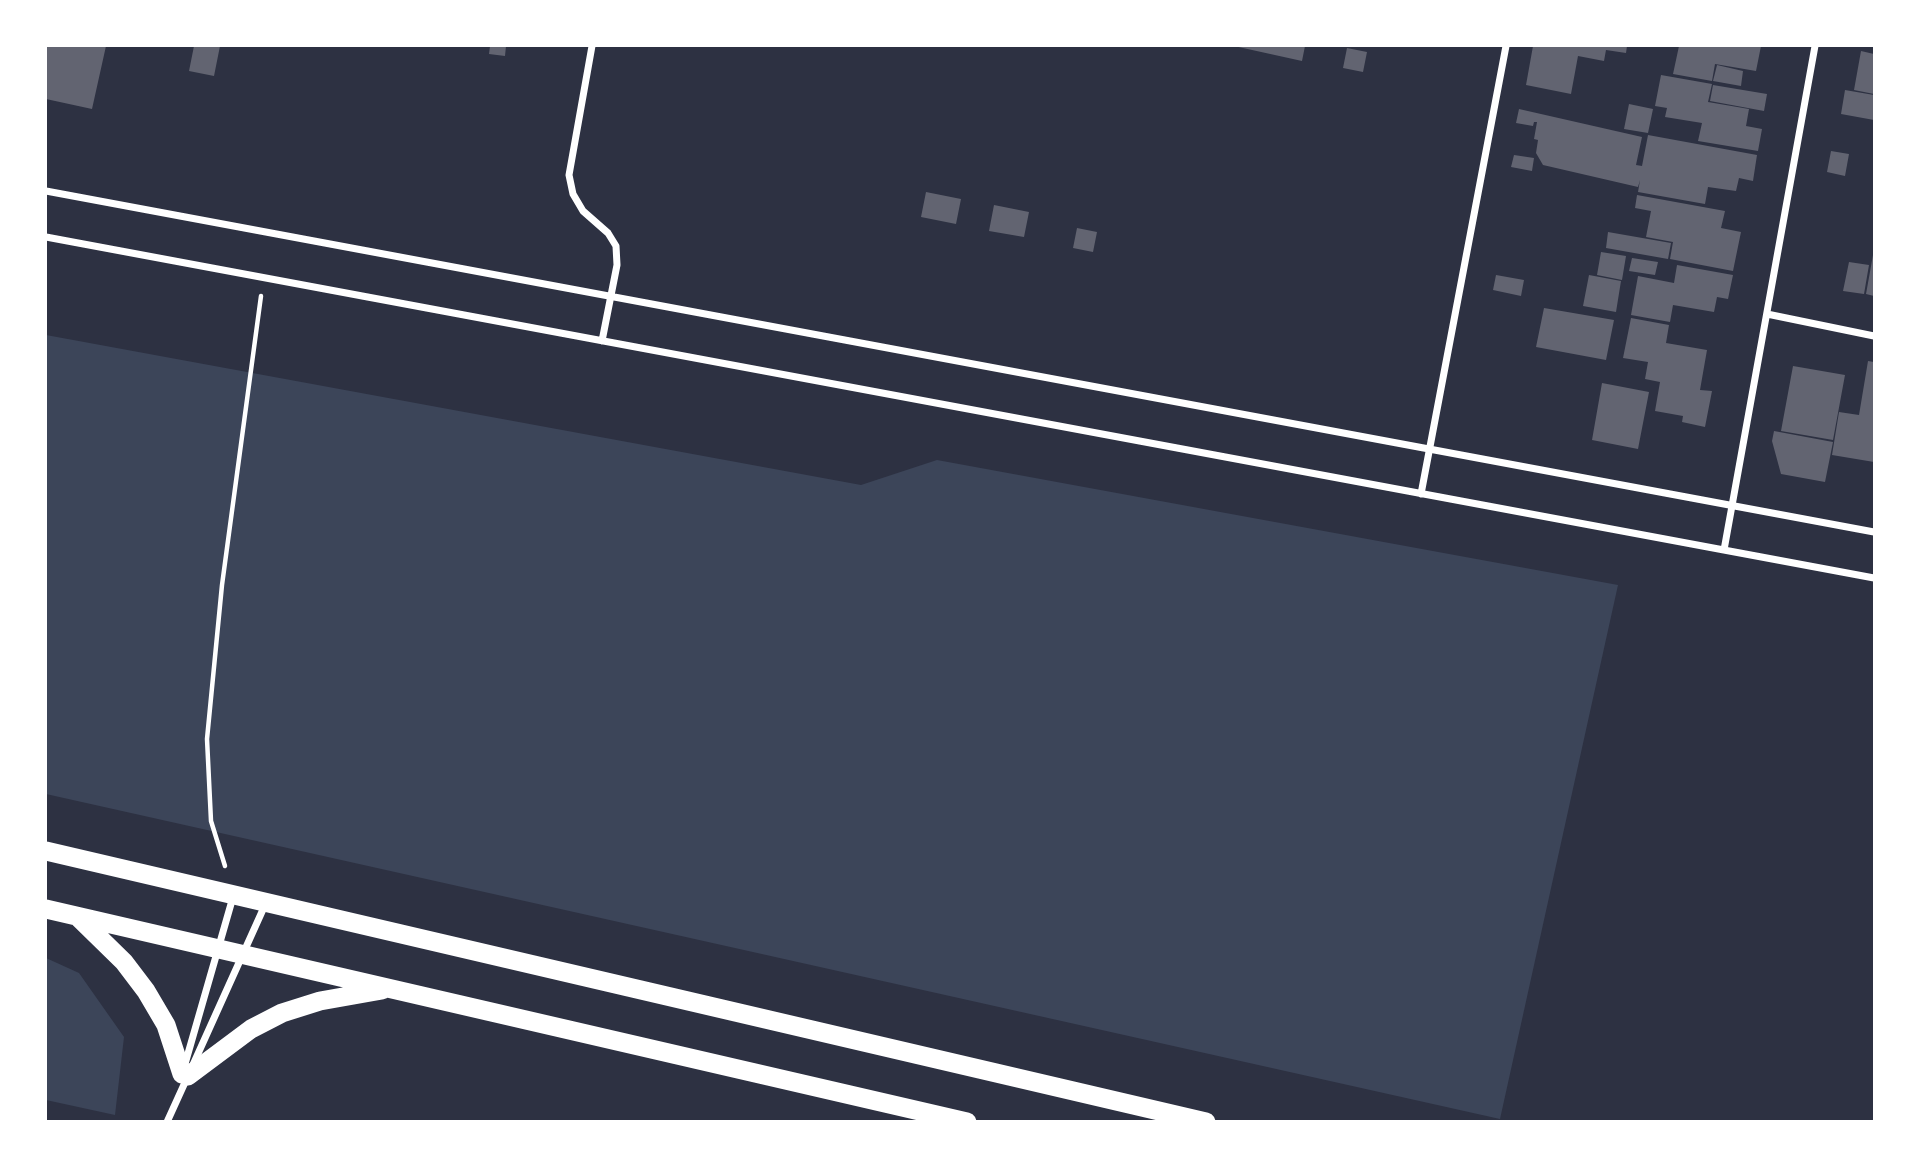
<!DOCTYPE html>
<style>
body{margin:0}
#map{position:relative;width:1920px;height:1167px;overflow:hidden;background:#2d3142;font-family:Ubuntu,sans-serif}
canvas{display:block}
.frame{position:absolute;inset:0;border:47px solid #fff;pointer-events:none}
</style>
<div id="map">
<canvas width="1920" height="1167"></canvas>
<div class="frame"></div>
</div>
<script>
const c = document.querySelector('canvas').getContext('2d');
c.lineJoin = 'round';
function paint(path, color) { c.fillStyle = color; c.fill(path, 'evenodd'); }
const toPath = rows => new Path2D(rows.map(r => 'M' + r).join(''));
function stroke(path, color, width, dash) { c.strokeStyle = color; c.lineWidth = width; c.lineCap = dash ? 'butt' : 'round'; c.setLineDash(dash || []); c.stroke(path); }
paint(toPath([
 [46,335,861,485,937,460,1618,585,1500,1119,46,794],
 [46,958,79,973,124,1037,115,1115,46,1100]
]), '#3c4559');
paint(toPath([
 [46,46,106,46,92,109,46,99],
 [194,46,220,46,214,76,189,71],
 [490,46,506,46,505,56,489,54],
 [1234,46,1305,46,1302,61],
 [1533,46,1627,46,1626,53,1606,50,1604,61,1578,56,1571,94,1526,85],
 [1679,46,1761,46,1756,71,1715,64,1712,81,1673,74],
 [1347,48,1367,52,1363,72,1343,68],
 [1861,51,1874,54,1874,94,1854,90],
 [1717,65,1743,71,1741,86,1713,81],
 [1661,75,1712,84,1708,102,1749,109,1746,126,1762,129,1758,151,1698,141,1702,123,1665,117,1667,108,1655,106],
 [1713,85,1767,94,1764,111,1710,101],
 [1845,90,1874,95,1874,120,1841,114],
 [1629,104,1653,109,1648,133,1624,129],
 [1519,109,1642,137,1636,165,1642,166,1648,135,1757,155,1753,181,1739,178,1736,191,1708,187,1705,204,1638,192,1640,180,1638,187,1543,165,1536,153,1538,140,1534,139,1537,122,1534,122,1533,126,1516,123],
 [1831,151,1849,154,1845,176,1827,172],
 [1514,155,1534,158,1532,171,1511,167],
 [926,192,961,199,956,224,921,217],
 [1637,195,1725,211,1721,228,1741,232,1733,271,1670,259,1673,242,1646,237,1651,211,1635,208],
 [994,205,1029,212,1024,237,989,231],
 [1077,228,1097,232,1093,252,1073,248],
 [1608,232,1671,243,1668,259,1606,248],
 [1601,252,1626,256,1622,280,1597,275],
 [1873,255,1874,255,1874,296,1866,294],
 [1632,258,1658,262,1655,275,1629,271],
 [1849,262,1869,265,1864,294,1843,291],
 [1677,265,1733,275,1728,299,1717,297,1714,312,1673,305,1670,322,1631,315,1638,276,1674,283],
 [1496,275,1524,280,1521,296,1493,290],
 [1589,275,1621,281,1616,312,1583,306],
 [1544,308,1614,320,1606,360,1536,347],
 [1631,318,1669,325,1666,343,1707,350,1700,390,1712,391,1705,427,1682,422,1683,416,1655,411,1660,382,1645,379,1648,362,1623,358],
 [1868,361,1874,362,1874,462,1832,455,1839,412,1859,415],
 [1793,366,1845,375,1833,440,1781,431],
 [1602,383,1649,392,1638,449,1592,440],
 [1774,431,1833,442,1825,482,1781,474,1772,441]
]), '#626471');
stroke(toPath([
 [225,866,211,821,207,739,222,585,261,296]
]), '#fff', 4.5);
stroke(toPath([
 [592,46,569,175,573,194,583,211,608,233,616,246,617,265,602,341],
 [46,191,1874,532],
 [46,237,1874,578],
 [1767,314,1874,336],
 [1421,494,1506,46],
 [1724,550,1815,46],
 [185,1064,233,897],
 [192,1067,265,905],
 [167,1122,187,1078]
]), '#fff', 7);
stroke(toPath([
 [46,851,1206,1122],
 [46,909,967,1122],
 [78,917,124,962,146,991,166,1025,182,1074],
 [188,1076,251,1029,282,1013,320,1001,382,990]
]), '#fff', 19);
</script>
